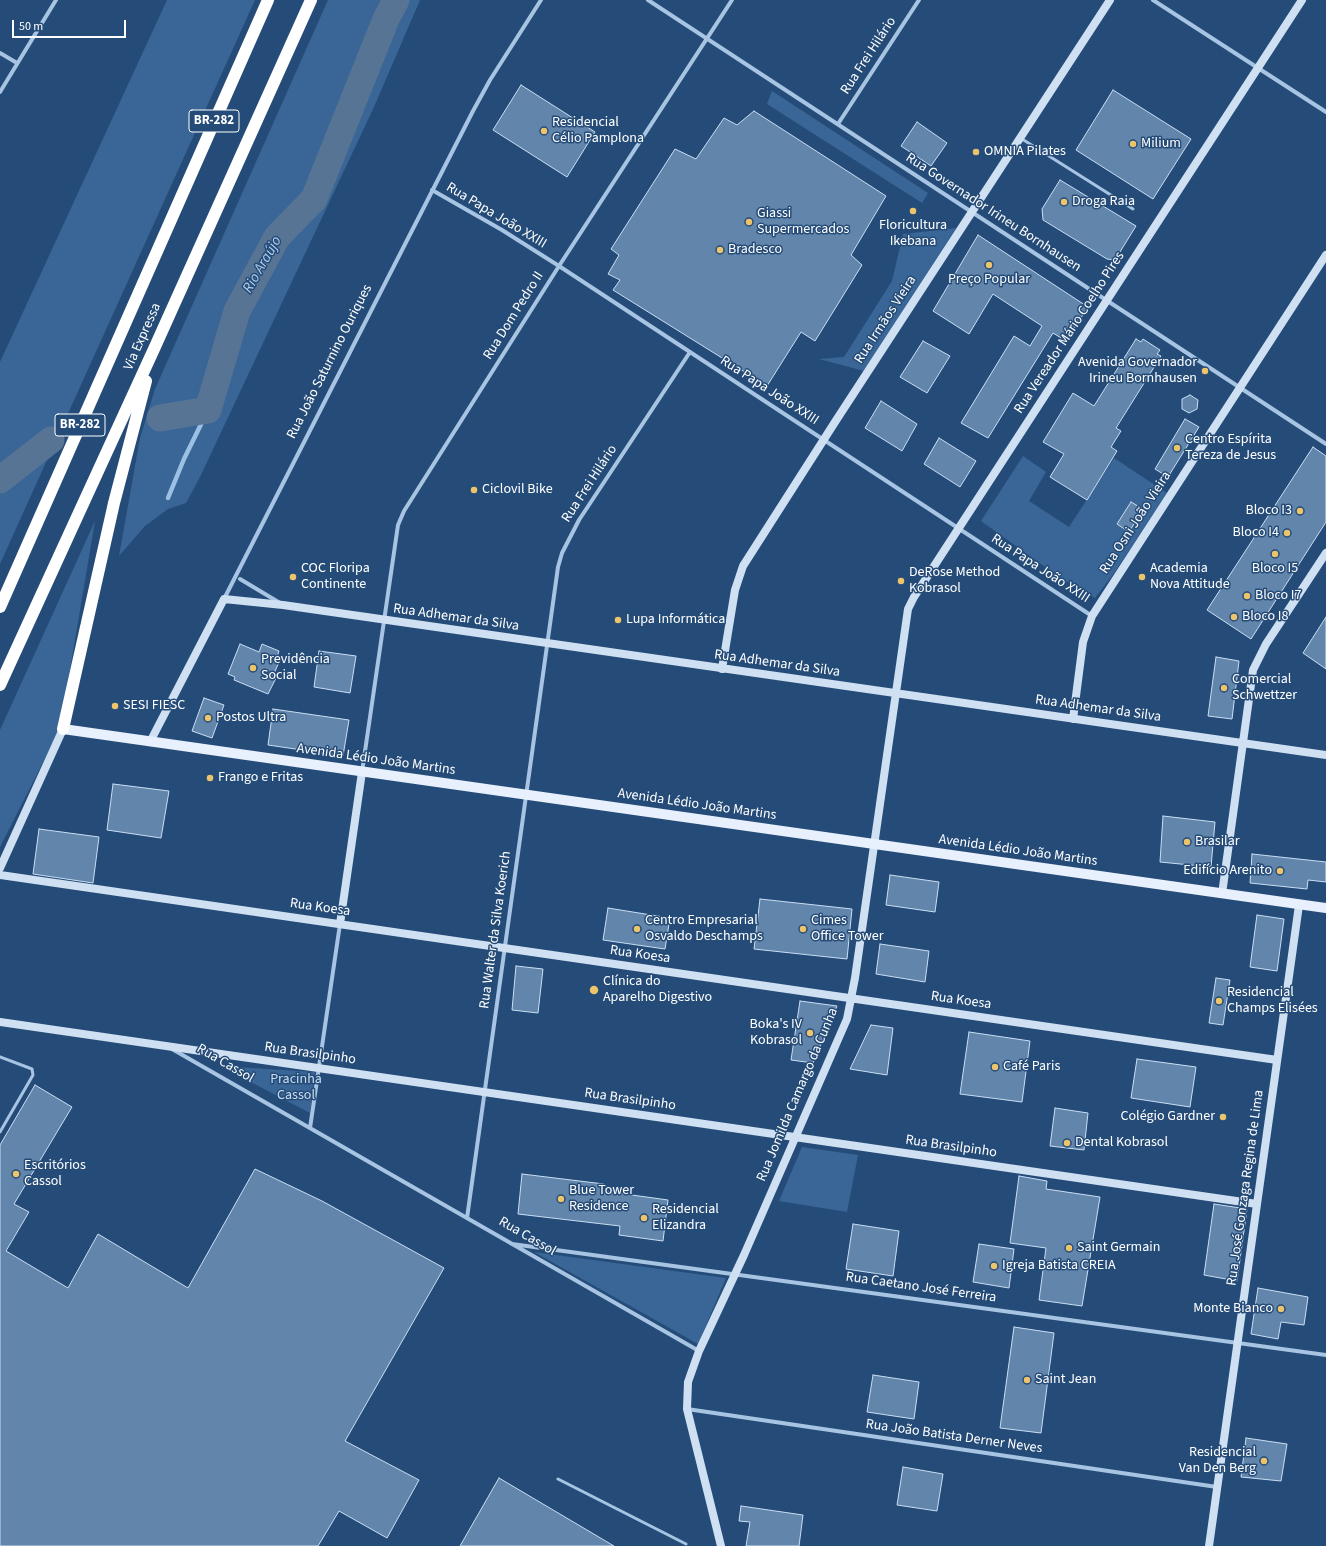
<!DOCTYPE html>
<meta charset="utf-8">
<style>
body{margin:0}
#map{position:relative;width:1326px;height:1546px;overflow:hidden;background:#254c78;font-family:"Source Sans 3",sans-serif}
canvas{display:block}
.scale{position:absolute;left:12px;top:20px;width:114px;height:18px;box-sizing:border-box;border:2px solid #fff;border-top:0;padding-left:5px;font-size:12px;line-height:14px;white-space:nowrap;color:#fff;-webkit-text-stroke:3px #254c78;paint-order:stroke}
</style>
<div id="map">
<canvas width="1326" height="1546"></canvas>
<div class="scale">50 m</div>
</div>
<script>
const c = document.querySelector('canvas').getContext('2d');
c.lineJoin = 'round';
function paint(path, color) { c.fillStyle = color; c.fill(path, 'evenodd'); }
const toPath = rows => new Path2D(rows.map(r => 'M' + r).join(''));
function stroke(path, color, width, dash) { c.strokeStyle = color; c.lineWidth = width; c.lineCap = dash ? 'butt' : 'round'; c.setLineDash(dash || []); c.stroke(path); }
function drawText(font, color, halo, rows, align = 'center') {
  c.font = font + ' "Source Sans 3",sans-serif'; c.lineWidth = 3; c.setLineDash([]); c.textBaseline = 'middle'; c.strokeStyle = halo; c.fillStyle = color; for (const [text, x, y, turn = 0] of rows) {
    c.save(); c.translate(x, y); c.rotate((+turn || 0) * Math.PI / 180); c.textAlign = isNaN(turn) ? turn : align; if (halo) c.strokeText(text, 0, 0); c.fillText(text, 0, 0); c.restore();
  }
}
paint(toPath([
 [167,0,255,0,0,564,0,362],
 [328,0,420,0,374,107,200,477,186,503,168,509,145,526,119,556,140,438,155,389],
 [772,91,928,193,922,203,767,104],
 [956,228,864,371,819,359,844,357,892,281,903,234],
 [1023,456,1046,472,1029,501,1069,527,1114,458,1167,493,1115,572,1095,598,1059,577,981,521],
 [95,521,60,729,0,847,0,730],
 [220,1066,315,1072,310,1113],
 [802,1147,858,1155,847,1212,779,1201],
 [534,1252,726,1278,698,1344]
]), '#396696');
stroke(toPath([
 [168,498,184,459,208,410]
]), '#9cbfe4', 4.5);
stroke(toPath([
 [160,418,208,410,237,311,277,237,314,199,386,19,396,0],
 [0,480,51,440]
]), '#587495', 27);
const building = toPath([
 [521,85,595,132,567,177,493,130,521,85],
 [1113,90,1191,139,1153,199,1076,150,1113,90],
 [754,111,886,196,851,255,862,265,815,341,801,332,767,386,613,290,620,280,608,274,619,255,611,249,675,149,696,159,724,118,737,125,754,111],
 [917,122,947,143,931,166,901,146,917,122],
 [1060,180,1136,226,1115,260,1107,259,1043,220,1042,209,1060,180],
 [978,235,1088,307,1066,341,1053,333,988,438,961,423,1014,336,1030,346,1042,326,993,294,969,334,933,311,978,235],
 [1136,339,1141,342,1143,339,1160,350,1157,354,1161,356,1116,428,1121,431,1111,447,1117,451,1087,500,1050,477,1064,454,1043,442,1073,393,1094,406,1136,339],
 [923,341,950,356,927,393,900,377,923,341],
 [1190,395,1198,400,1197,409,1189,413,1182,409,1182,399,1190,395],
 [881,401,917,424,902,451,865,428,881,401],
 [1185,419,1199,427,1168,477,1155,469,1185,419],
 [939,438,976,461,960,487,924,464,939,438],
 [1313,447,1326,456,1326,522,1251,639,1207,610,1313,447],
 [1131,502,1143,509,1129,532,1117,524,1131,502],
 [1326,617,1326,669,1303,653,1326,617],
 [240,644,259,652,262,644,279,651,276,660,279,662,273,676,276,678,268,694,234,680,235,677,228,674,240,644],
 [319,651,356,656,350,693,314,687,319,651],
 [1216,657,1239,661,1232,719,1208,716,1216,657],
 [204,698,224,705,212,738,192,731,204,698],
 [273,709,349,720,343,756,268,745,273,709],
 [113,784,169,791,161,838,107,830,113,784],
 [1163,816,1215,822,1211,867,1160,862,1163,816],
 [39,829,99,837,93,883,33,874,39,829],
 [1252,854,1326,862,1326,882,1308,880,1307,889,1250,883,1252,854],
 [890,875,939,882,935,912,886,905,890,875],
 [760,899,852,909,847,959,754,949,760,899],
 [608,908,670,918,665,949,603,940,608,908],
 [1257,915,1284,919,1277,971,1250,967,1257,915],
 [880,944,929,951,925,982,876,974,880,944],
 [516,966,543,969,538,1013,512,1010,516,966],
 [1216,978,1230,980,1223,1025,1209,1023,1216,978],
 [800,1001,837,1006,813,1063,791,1060,800,1001],
 [871,1025,893,1028,887,1075,850,1069,871,1025],
 [969,1032,1030,1041,1022,1102,960,1094,969,1032],
 [1137,1059,1196,1067,1190,1107,1131,1098,1137,1059],
 [35,1085,72,1107,14,1204,29,1212,6,1251,68,1288,98,1234,188,1288,255,1169,322,1201,444,1268,345,1441,419,1480,387,1538,339,1511,318,1546,0,1546,0,1145,35,1085],
 [1055,1108,1088,1113,1084,1150,1050,1146,1055,1108],
 [522,1174,604,1184,603,1191,668,1200,663,1241,619,1235,620,1226,518,1214,522,1174],
 [1019,1176,1047,1181,1046,1189,1100,1197,1082,1306,1039,1300,1046,1248,1010,1243,1019,1176],
 [1214,1204,1247,1209,1237,1281,1204,1275,1214,1204],
 [853,1224,899,1231,893,1276,846,1269,853,1224],
 [979,1244,1014,1249,1009,1288,973,1282,979,1244],
 [1258,1288,1308,1297,1304,1325,1281,1322,1278,1339,1251,1334,1258,1288],
 [1014,1327,1054,1333,1041,1433,1000,1428,1014,1327],
 [873,1375,919,1382,914,1419,867,1412,873,1375],
 [1246,1438,1287,1444,1281,1481,1241,1477,1246,1438],
 [903,1467,943,1474,937,1511,897,1505,903,1467],
 [499,1478,614,1546,460,1546,499,1478],
 [741,1506,803,1515,799,1546,746,1546,750,1522,739,1521,741,1506]
]);
paint(building, '#6285ac');
stroke(building, '#cadef3', 1);
stroke(toPath([
 [1022,139,1133,209],
 [0,1057,32,1069,33,1075,0,1132],
 [558,1479,686,1544]
]), '#a7c4e3', 3);
stroke(toPath([
 [648,0,1326,444],
 [1153,0,1326,112],
 [0,53,17,63],
 [0,92,56,0],
 [838,124,919,0],
 [432,190,502,230,559,266,1092,616],
 [240,579,280,603],
 [224,599,473,111,490,80,541,0],
 [362,772,398,525,404,511,559,266,732,0],
 [172,1049,699,1351],
 [310,1128,340,924],
 [467,1218,558,567,562,553,579,520,690,352],
 [512,1244,1326,1355],
 [687,1409,1217,1487]
]), '#a7c4e3', 4);
stroke(toPath([
 [722,669,735,590,743,566,835,422,1110,0],
 [1073,719,1083,642,1092,616,1326,255],
 [150,742,224,599,283,605,1326,755],
 [0,868,63,729],
 [0,875,1277,1060],
 [1222,894,1253,670,1266,644,1326,553],
 [340,924,362,772],
 [0,1022,1257,1204],
 [721,1546,687,1409,688,1382,699,1351,744,1255,847,1019,855,978,908,609,914,597,1302,0],
 [1209,1546,1299,905]
]), '#d0e0f3', 8);
stroke(toPath([
 [63,729,1326,908]
]), '#e7f0fc', 10);
stroke(toPath([
 [0,607,268,0],
 [0,685,154,349,311,0],
 [63,729,114,503,146,381]
]), '#fff', 12);
for (const [x, y, r, color] of [
 [544,131,4,"#ecc46c"],
 [1133,144,4,"#ecc46c"],
 [976,152,4,"#ecc46c"],
 [1064,202,4,"#ecc46c"],
 [913,211,4,"#ecc46c"],
 [749,222,4,"#ecc46c"],
 [720,250,4,"#ecc46c"],
 [989,265,4,"#ecc46c"],
 [1205,371,4,"#ecc46c"],
 [1177,448,4,"#ecc46c"],
 [474,490,4,"#ecc46c"],
 [1300,511,4,"#ecc46c"],
 [1287,533,4,"#ecc46c"],
 [1275,554,4,"#ecc46c"],
 [293,577,4,"#ecc46c"],
 [1142,577,4,"#ecc46c"],
 [901,581,4,"#ecc46c"],
 [1247,596,4,"#ecc46c"],
 [1234,617,4,"#ecc46c"],
 [618,620,4,"#ecc46c"],
 [253,668,4,"#ecc46c"],
 [1224,688,4,"#ecc46c"],
 [115,706,4,"#ecc46c"],
 [208,718,4,"#ecc46c"],
 [210,778,4,"#ecc46c"],
 [1187,842,4,"#ecc46c"],
 [1280,871,4,"#ecc46c"],
 [637,929,4,"#ecc46c"],
 [803,929,4,"#ecc46c"],
 [594,990,5,"#ecc46c"],
 [1219,1001,4,"#ecc46c"],
 [810,1033,4,"#ecc46c"],
 [995,1067,4,"#ecc46c"],
 [1223,1117,4,"#ecc46c"],
 [1067,1143,4,"#ecc46c"],
 [16,1174,4,"#ecc46c"],
 [561,1199,4,"#ecc46c"],
 [644,1218,4,"#ecc46c"],
 [1069,1248,4,"#ecc46c"],
 [994,1266,4,"#ecc46c"],
 [1281,1309,4,"#ecc46c"],
 [1027,1380,4,"#ecc46c"],
 [1264,1461,4,"#ecc46c"]
]) { const dot = new Path2D(); dot.arc(x, y, r, 0, 2 * Math.PI); c.fillStyle = color; c.fill(dot); stroke(dot, '#254c78', 1.5); }
for (const [x, y, w] of [
 [214,121,50],
 [80,425,50]
]) { const box = new Path2D(); box.roundRect(x - w / 2, y - 11, w, 22, 3); c.fillStyle = '#254c78'; c.fill(box); stroke(box, '#fff', 1); }
drawText('bold 13px', '#fff', null, [
 ["BR-282",214,121],
 ["BR-282",80,425]
]);
drawText('14px', '#fff', '#254c78', [
 ["Rua Frei Hilário",869,56,-57],
 ["Rua Governador Irineu Bornhausen",993,213,33],
 ["Rua Papa João XXIII",496,216,31],
 ["Rua Dom Pedro II",514,316,-58],
 ["Rua Irmãos Vieira",886,320,-57],
 ["Rua Vereador Mário Coelho Pires",1070,333,-57],
 ["Via Expressa",143,337,-66],
 ["Rua João Saturnino Ouriques",330,362,-63],
 ["Rua Papa João XXIII",769,391,33],
 ["Rua Frei Hilário",590,484,-57],
 ["Rua Osni João Vieira",1136,523,-57],
 ["Rua Papa João XXIII",1040,569,33],
 ["Rua Adhemar da Silva",456,618,8],
 ["Rua Adhemar da Silva",777,664,8],
 ["Rua Adhemar da Silva",1098,709,8],
 ["Avenida Lédio João Martins",376,760,8],
 ["Avenida Lédio João Martins",697,805,8],
 ["Avenida Lédio João Martins",1018,851,8],
 ["Rua Koesa",320,908,8],
 ["Rua Walter da Silva Koerich",496,930,-82],
 ["Rua Koesa",640,955,8],
 ["Rua Koesa",961,1001,8],
 ["Rua Brasilpinho",310,1054,8],
 ["Rua Cassol",225,1064,30],
 ["Rua Jomilda Camargo da Cunha",798,1095,-67],
 ["Rua Brasilpinho",630,1100,8],
 ["Rua Brasilpinho",951,1147,8],
 ["Rua José Gonzaga Regina de Lima",1246,1188,-82],
 ["Rua Cassol",527,1237,30],
 ["Rua Caetano José Ferreira",921,1288,8],
 ["Rua João Batista Derner Neves",954,1437,8]
]);
drawText('14px', '#fff', '#254c78', [
 ["Residencial",552,123],
 ["Célio Pamplona",552,139],
 ["Milium",1141,144],
 ["OMNIA Pilates",984,152],
 ["Droga Raia",1072,202],
 ["Giassi",757,214],
 ["Supermercados",757,230],
 ["Floricultura",913,226,"center"],
 ["Ikebana",913,242,"center"],
 ["Bradesco",728,250],
 ["Preço Popular",989,280,"center"],
 ["Avenida Governador",1197,363,"right"],
 ["Irineu Bornhausen",1197,379,"right"],
 ["Centro Espírita",1185,440],
 ["Tereza de Jesus",1185,456],
 ["Ciclovil Bike",482,490],
 ["Bloco I3",1292,511,"right"],
 ["Bloco I4",1279,533,"right"],
 ["COC Floripa",301,569],
 ["Continente",301,585],
 ["Academia",1150,569],
 ["Nova Attitude",1150,585],
 ["Bloco I5",1275,569,"center"],
 ["DeRose Method",909,573],
 ["Kobrasol",909,589],
 ["Bloco I7",1255,596],
 ["Bloco I8",1242,617],
 ["Lupa Informática",626,620],
 ["Previdência",261,660],
 ["Social",261,676],
 ["Comercial",1232,680],
 ["Schwettzer",1232,696],
 ["SESI FIESC",123,706],
 ["Postos Ultra",216,718],
 ["Frango e Fritas",218,778],
 ["Brasilar",1195,842],
 ["Edifício Arenito",1272,871,"right"],
 ["Centro Empresarial",645,921],
 ["Osvaldo Deschamps",645,937],
 ["Cimes",811,921],
 ["Office Tower",811,937],
 ["Clínica do",603,982],
 ["Aparelho Digestivo",603,998],
 ["Residencial",1227,993],
 ["Champs Elisées",1227,1009],
 ["Boka's IV",802,1025,"right"],
 ["Kobrasol",802,1041,"right"],
 ["Café Paris",1003,1067],
 ["Colégio Gardner",1215,1117,"right"],
 ["Dental Kobrasol",1075,1143],
 ["Escritórios",24,1166],
 ["Cassol",24,1182],
 ["Blue Tower",569,1191],
 ["Residence",569,1207],
 ["Residencial",652,1210],
 ["Elizandra",652,1226],
 ["Saint Germain",1077,1248],
 ["Igreja Batista CREIA",1002,1266],
 ["Monte Bianco",1273,1309,"right"],
 ["Saint Jean",1035,1380],
 ["Residencial",1256,1453,"right"],
 ["Van Den Berg",1256,1469,"right"]
], 'left');
drawText('14px', '#cadef3', '#254c78', [
 ["Pracinha",296,1080],
 ["Cassol",296,1096]
]);
drawText('italic 15px', '#b2ceeb', '#254c78', [
 ["Rio Araújo",263,265,-60]
]);
</script>
